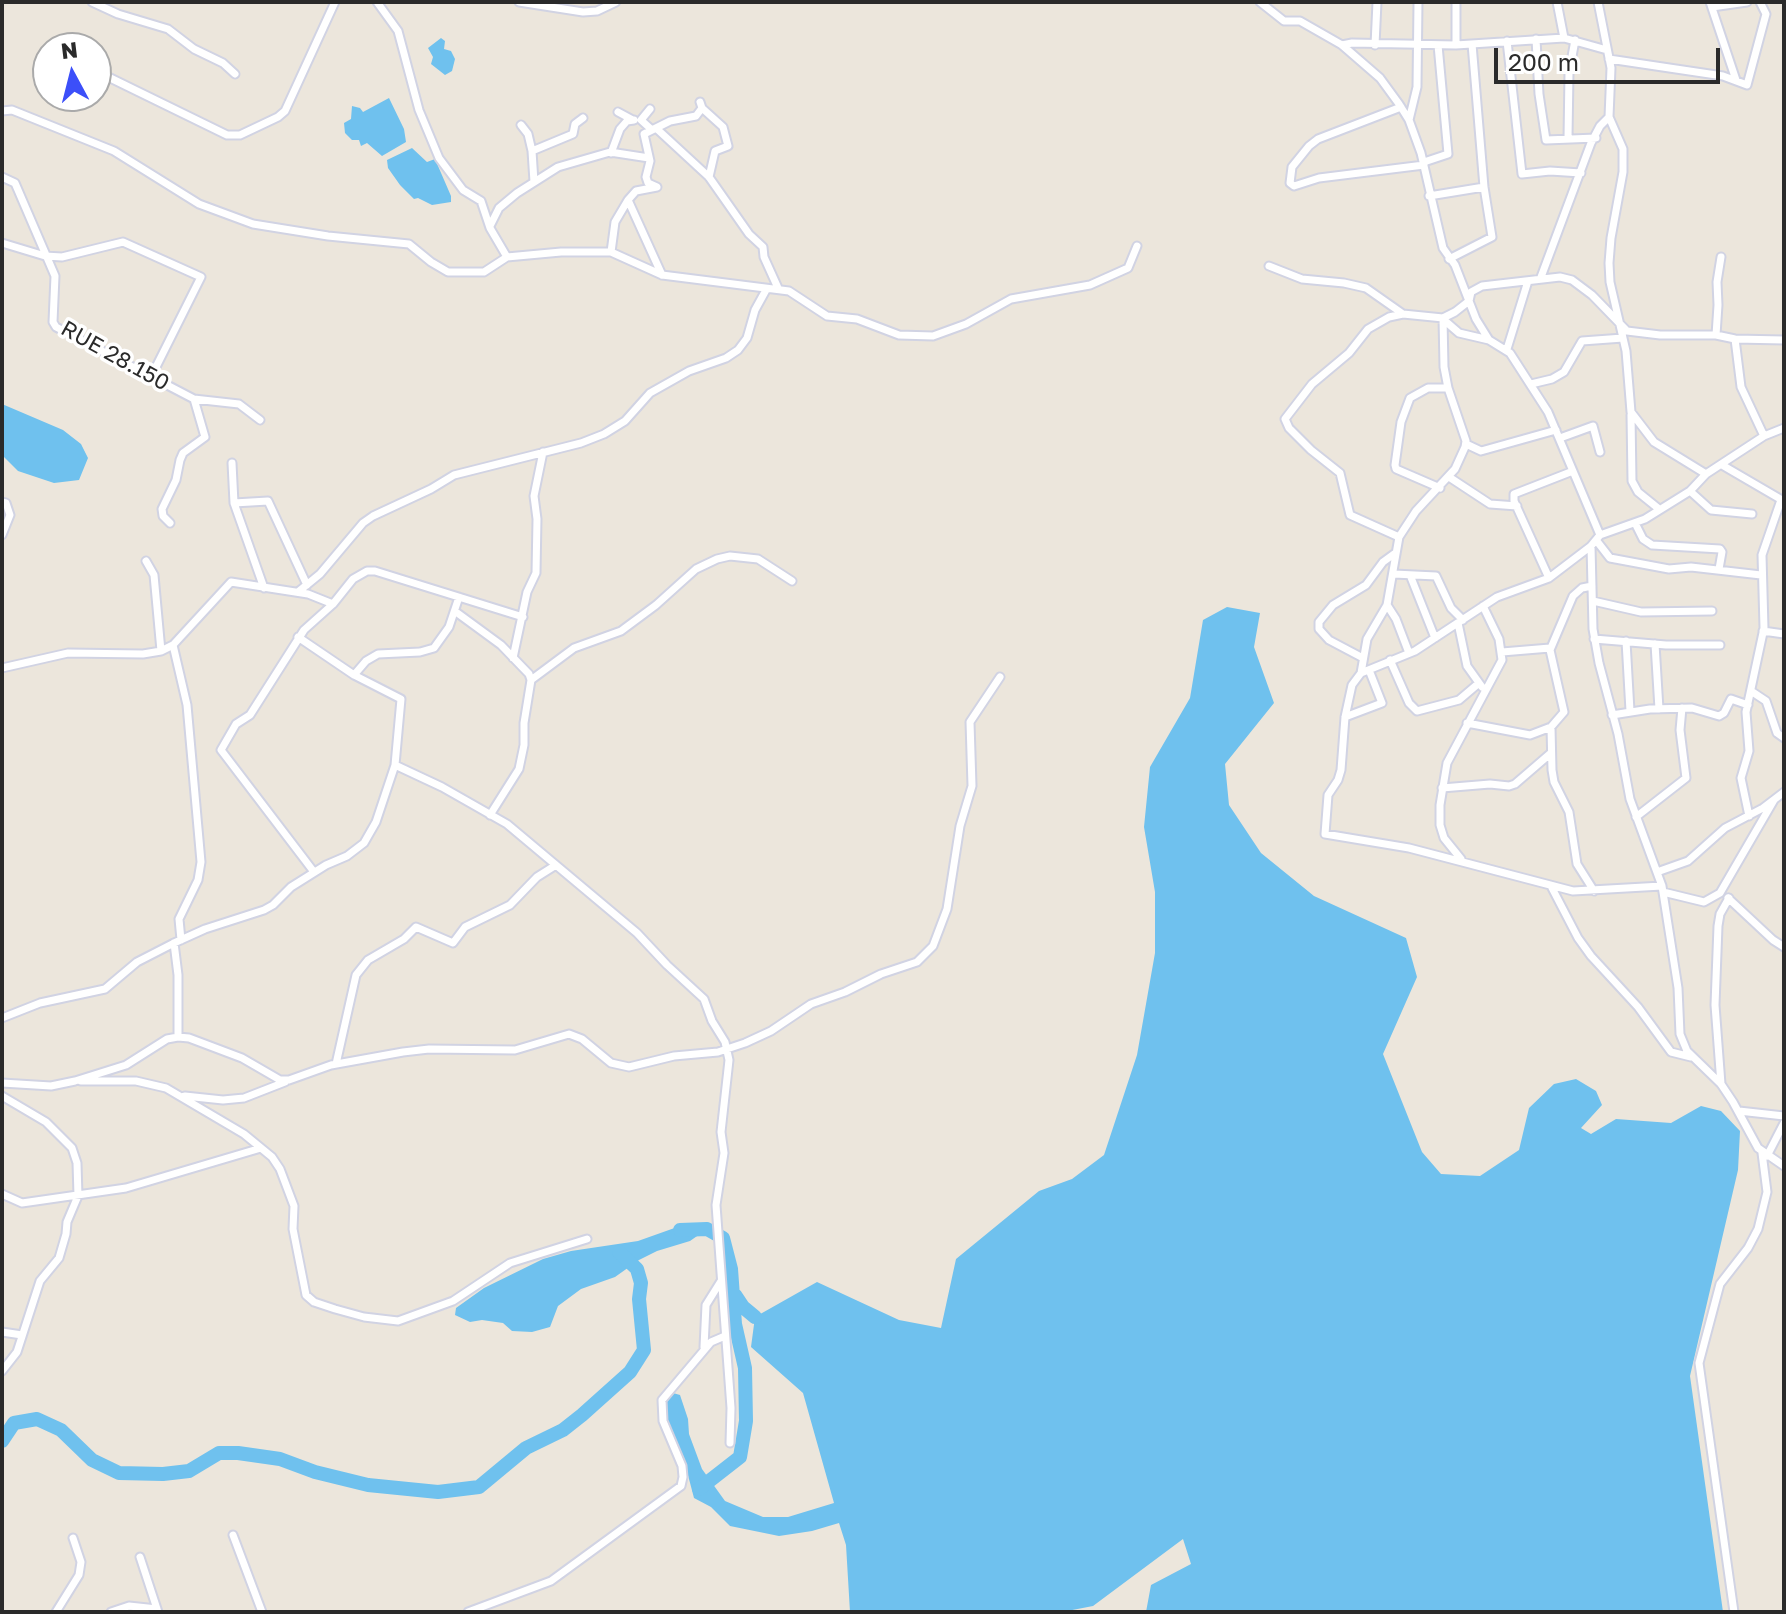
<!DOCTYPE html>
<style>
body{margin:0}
#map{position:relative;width:1786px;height:1614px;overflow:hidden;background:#ece6dc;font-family:"Golos Text",sans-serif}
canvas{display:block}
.frame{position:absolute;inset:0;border:4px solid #2a2a2a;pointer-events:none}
.north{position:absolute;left:32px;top:32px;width:80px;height:80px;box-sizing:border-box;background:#fff;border:2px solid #aaa;border-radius:50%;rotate:353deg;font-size:22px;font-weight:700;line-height:32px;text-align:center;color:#2a2a2a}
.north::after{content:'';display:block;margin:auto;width:28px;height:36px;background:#3c4ff9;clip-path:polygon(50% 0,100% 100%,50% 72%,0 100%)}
.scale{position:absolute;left:1494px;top:48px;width:226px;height:36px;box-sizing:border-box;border:4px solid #2a2a2a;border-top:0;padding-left:10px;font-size:24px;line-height:28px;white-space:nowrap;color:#2a2a2a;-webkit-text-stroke:6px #fff;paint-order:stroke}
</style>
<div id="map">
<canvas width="1786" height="1614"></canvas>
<div class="frame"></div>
<div class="north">N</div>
<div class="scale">200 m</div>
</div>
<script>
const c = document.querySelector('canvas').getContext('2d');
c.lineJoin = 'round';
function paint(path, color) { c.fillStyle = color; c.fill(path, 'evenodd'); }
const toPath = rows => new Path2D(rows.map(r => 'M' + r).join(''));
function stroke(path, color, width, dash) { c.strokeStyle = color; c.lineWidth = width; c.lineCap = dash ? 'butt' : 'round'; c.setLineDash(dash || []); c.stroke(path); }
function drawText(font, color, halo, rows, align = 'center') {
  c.font = font + ' "Golos Text",sans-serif'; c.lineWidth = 7; c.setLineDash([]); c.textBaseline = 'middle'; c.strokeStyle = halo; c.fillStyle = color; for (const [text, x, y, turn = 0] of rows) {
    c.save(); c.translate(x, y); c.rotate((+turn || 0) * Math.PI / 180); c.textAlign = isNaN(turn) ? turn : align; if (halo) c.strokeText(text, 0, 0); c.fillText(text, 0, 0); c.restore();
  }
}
paint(toPath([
 [441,38,445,41,444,49,451,51,455,59,452,71,445,75,431,64,433,57,428,48],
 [389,98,404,129,406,142,382,156,367,143,361,146,359,140,352,140,345,133,344,123,351,119,352,106,360,108,363,112],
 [412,148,427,162,435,159,451,196,451,202,432,205,418,198,414,199,400,185,388,168,387,160],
 [2,404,63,430,81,444,88,458,79,480,54,483,18,471,2,455],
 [1227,607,1260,613,1254,647,1274,703,1225,764,1229,805,1261,853,1314,896,1406,938,1417,977,1383,1054,1422,1152,1441,1174,1480,1176,1519,1150,1529,1108,1554,1084,1576,1079,1596,1091,1602,1105,1581,1128,1591,1134,1616,1119,1671,1123,1701,1106,1721,1111,1740,1131,1738,1170,1690,1376,1723,1612,1146,1612,1151,1585,1191,1564,1183,1539,1093,1606,1062,1612,850,1612,846,1545,839,1523,812,1531,779,1536,730,1526,711,1507,694,1498,684,1460,668,1428,663,1407,667,1396,673,1393,680,1395,688,1419,689,1434,702,1469,725,1501,763,1517,788,1517,834,1503,803,1393,751,1347,755,1317,817,1282,899,1320,941,1328,956,1259,1039,1191,1072,1179,1104,1155,1137,1055,1155,953,1155,892,1144,827,1150,767,1190,698,1203,620],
 [695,1223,700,1234,690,1241,657,1251,639,1260,615,1277,581,1289,558,1306,550,1327,532,1332,512,1331,503,1323,482,1320,470,1322,455,1315,456,1308,484,1288,543,1259,571,1251,638,1241,683,1225]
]), '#6fc1ee');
stroke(toPath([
 [680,1230,707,1229,723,1238,731,1269,735,1324,745,1368,746,1421,740,1457,699,1489],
 [735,1295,743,1307,755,1317],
 [2,1441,14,1423,37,1419,61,1430,92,1460,119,1473,163,1474,189,1471,219,1453,238,1453,280,1459,315,1472,368,1485,438,1492,479,1487,526,1448,563,1430,582,1415,630,1372,644,1350,639,1299,641,1283,637,1269,619,1252]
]), '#6fc1ee', 14);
const minor = toPath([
 [92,2,118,14,168,29,194,49,223,63,235,74],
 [377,2,398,31,419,110,439,158,463,190,481,201,490,228,507,257],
 [519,2,583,12,597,11,616,2],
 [1260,2,1284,21,1300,21,1342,45,1380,78,1399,104,1409,120,1421,153,1443,248,1455,265,1476,319,1489,340],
 [1456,2,1456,45],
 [1557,2,1564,38],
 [1598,2,1611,68,1609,117,1623,149,1623,172,1611,238,1609,263,1610,282,1626,351,1631,412,1654,442,1706,474],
 [1710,2,1736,80],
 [1712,7,1747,2],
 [1536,39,1539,94,1546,140,1596,138],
 [1507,41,1522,174,1550,171,1581,173],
 [1342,45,1352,43,1456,45,1564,38,1607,50],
 [1375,45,1377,2],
 [1609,59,1723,76,1747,85,1766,14,1760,2],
 [96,71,227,135,240,135,278,117,285,111,335,2],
 [1401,107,1318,139,1309,146,1292,167,1290,183,1294,186,1319,178,1424,165],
 [702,108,723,127,728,146,715,151,709,177],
 [650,109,641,120,652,130],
 [2,111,12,110,114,151,199,204,253,224,328,236,409,244,431,262,448,272,484,272,507,257,561,252,611,252,662,275,789,291,827,316,857,319,899,335,933,336,966,324,1011,299,1090,285,1128,268,1137,246],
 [618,112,631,119],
 [1409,120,1417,87,1418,2],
 [521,125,528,134,532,151],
 [657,129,709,177,749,234,763,247,764,257,778,288],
 [1568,138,1569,73,1575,40],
 [611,153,620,129,627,121,634,120],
 [1424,162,1448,154,1438,45],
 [2,177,15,183,55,276,53,322,56,327,194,399,239,404,260,420],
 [534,182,532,151,573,134,575,124,583,118],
 [1429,196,1484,187],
 [490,226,499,208,517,193,558,167,610,152,649,158],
 [2,243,45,256,62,257,123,242,201,277,151,377],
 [611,252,615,222,628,200],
 [1449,259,1492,237,1484,187,1472,44],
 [1269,266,1302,279,1344,283,1366,288,1403,314,1443,318,1455,312,1469,301,1471,292,1482,286,1560,277,1572,280,1592,295,1627,331,1660,335,1716,335,1735,339,1784,340],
 [662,275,628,200,636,191,657,187,648,183,646,177,650,161,644,134,670,121,696,116,702,108,700,102],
 [1541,277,1591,143,1600,126,1609,117],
 [1444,320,1459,333,1489,340,1510,353,1548,412,1600,535],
 [1716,335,1718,305,1717,282,1721,257],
 [1735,339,1741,387,1764,436],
 [1507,349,1528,281],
 [1531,384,1552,379,1564,372,1582,341,1623,338],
 [1631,415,1632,481,1638,492,1659,509],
 [1560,438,1593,426,1600,452],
 [1466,444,1481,451,1556,430],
 [232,463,234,503,264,588],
 [1722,465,1782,500],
 [1449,477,1490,504,1517,506],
 [1440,488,1396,469,1395,465,1401,422,1410,398,1428,388,1448,388],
 [1690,491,1711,510,1752,514],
 [2,502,6,503,10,515,2,535],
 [234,503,268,501,307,585],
 [170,523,163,516,162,509,176,480,180,460,183,453,205,437,194,399],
 [1635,523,1643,539,1652,545,1720,549,1722,552,1719,569],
 [1399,537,1350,515,1340,473,1311,450,1289,428,1285,419,1312,384,1349,353,1368,329,1389,317,1403,314],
 [1596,540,1610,558,1669,569,1691,567,1761,575],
 [1591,546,1593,629,1599,663,1618,734,1630,799,1662,886,1678,988,1680,1034,1687,1051,1721,1084,1733,1102,1758,1148,1784,1166],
 [146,561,154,575,161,651],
 [1394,574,1436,576,1451,608,1463,620],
 [1410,575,1435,638],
 [1549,578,1514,501,1514,494,1573,471],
 [1592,586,1582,588,1573,596,1550,650,1564,712,1551,727,1552,770,1554,782,1569,812,1577,864,1594,891],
 [298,592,320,574,363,523,373,516,431,489,454,475,581,443,604,434,625,421,650,393,689,371,726,358,738,350,747,338,755,310,766,290],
 [1593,601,1641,612,1712,611],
 [1387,605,1396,619,1409,653],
 [456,612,501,645,529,674,531,680,524,723,524,745,519,769,490,815],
 [1458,623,1467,666,1482,687],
 [1763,631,1784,634],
 [1594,639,1666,645,1720,645],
 [1626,641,1630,711],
 [1655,644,1659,709],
 [173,645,187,705,201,862,198,880,179,919,181,940],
 [1502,652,1550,648],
 [513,658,527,592,536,573,537,519,534,496,543,452],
 [1363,658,1329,640,1319,629,1319,622,1333,605,1366,585,1383,562,1394,554],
 [1390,660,1409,703,1417,711,1459,700,1479,683],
 [2,668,68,653,143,654,161,651,173,645,231,582,308,594,333,604],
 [1361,673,1367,639,1387,605,1399,537,1416,511,1455,469,1465,447,1466,441,1448,388,1444,367,1443,318],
 [354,675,366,661,378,654,420,652,434,648,449,627,459,597],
 [531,680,574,648,621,631,656,605,696,569,717,559,730,556,758,559,792,581],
 [1751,691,1766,701,1777,733,1784,738],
 [1612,715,1650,709,1692,708,1719,716,1724,713,1731,699,1748,705],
 [1345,717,1382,703,1369,670],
 [1467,723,1530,735,1551,727],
 [395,765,442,787,507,824,637,933,667,965,704,999,712,1021,725,1042,729,1060,721,1132,724,1153,716,1205,731,1408,730,1443],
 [1442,788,1490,784,1509,786,1515,784,1551,753],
 [1749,816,1741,778,1749,751,1746,712,1764,628,1762,555,1781,500],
 [1636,817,1686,778,1680,730,1682,708],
 [1461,859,1444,838,1440,825,1440,805,1447,763,1502,660,1499,639,1483,606],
 [314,872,221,750,236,724,250,715,304,630,333,604,353,579,367,571,375,571,523,617],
 [1657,872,1688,861,1725,828,1763,808,1784,792],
 [1662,886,1573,891,1409,848,1325,834,1328,795,1338,780,1341,770,1345,717,1352,685,1361,673,1415,651,1497,597,1549,578,1591,546,1600,535,1645,519,1690,491,1706,474,1764,436,1784,428],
 [1552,888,1578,938,1591,956,1638,1007,1671,1052,1691,1057],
 [1663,892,1704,902,1720,893,1774,800],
 [1728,898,1773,940,1784,947],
 [174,943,178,975,178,1037],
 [2,1018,40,1003,105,989,137,962,174,943,205,929,264,910,273,905,291,887,326,865,347,856,364,843,376,822,395,765,401,699,354,675,298,637],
 [336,1064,356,975,368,960,404,939,416,927,453,943,465,927,510,905,537,877,556,865],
 [81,1081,136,1081,166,1088,244,1134,272,1157,280,1169,294,1206,293,1229,306,1295,314,1302,335,1309,364,1317,398,1321,453,1301,510,1263,587,1239],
 [2,1083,51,1086,75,1081,126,1065,167,1039,178,1037,189,1038,242,1058,280,1080,289,1080,331,1065,403,1052,429,1049,515,1050,569,1034,582,1039,611,1063,629,1067,674,1056,718,1052,745,1043,771,1031,811,1004,845,992,881,974,917,962,933,946,947,909,960,826,972,786,970,722,1000,677],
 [1721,1084,1715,1005,1718,926,1720,914,1729,898],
 [2,1096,46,1122,72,1148,77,1163,78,1196,67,1222,66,1234,59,1258,40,1281,17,1352,2,1371],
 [185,1096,223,1100,244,1098,285,1082],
 [1739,1111,1784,1116],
 [1767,1156,1784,1123],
 [2,1194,22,1203,126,1188,261,1148],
 [2,1332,22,1335],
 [704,1347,706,1305,721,1281],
 [233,1535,262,1612],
 [140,1557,158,1612],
 [56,1612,79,1575,81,1562,73,1538],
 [111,1612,129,1606,157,1609],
 [468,1612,551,1581,681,1486,683,1477,682,1466,663,1421,662,1400,711,1342,725,1336],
 [1734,1612,1699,1363,1720,1284,1748,1248,1758,1229,1767,1192,1762,1153]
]);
stroke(minor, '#d1d3e3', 11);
stroke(minor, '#fff', 7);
drawText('22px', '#2a2a2a', '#fff', [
 ["RUE 28.150",115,356,29]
]);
</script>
